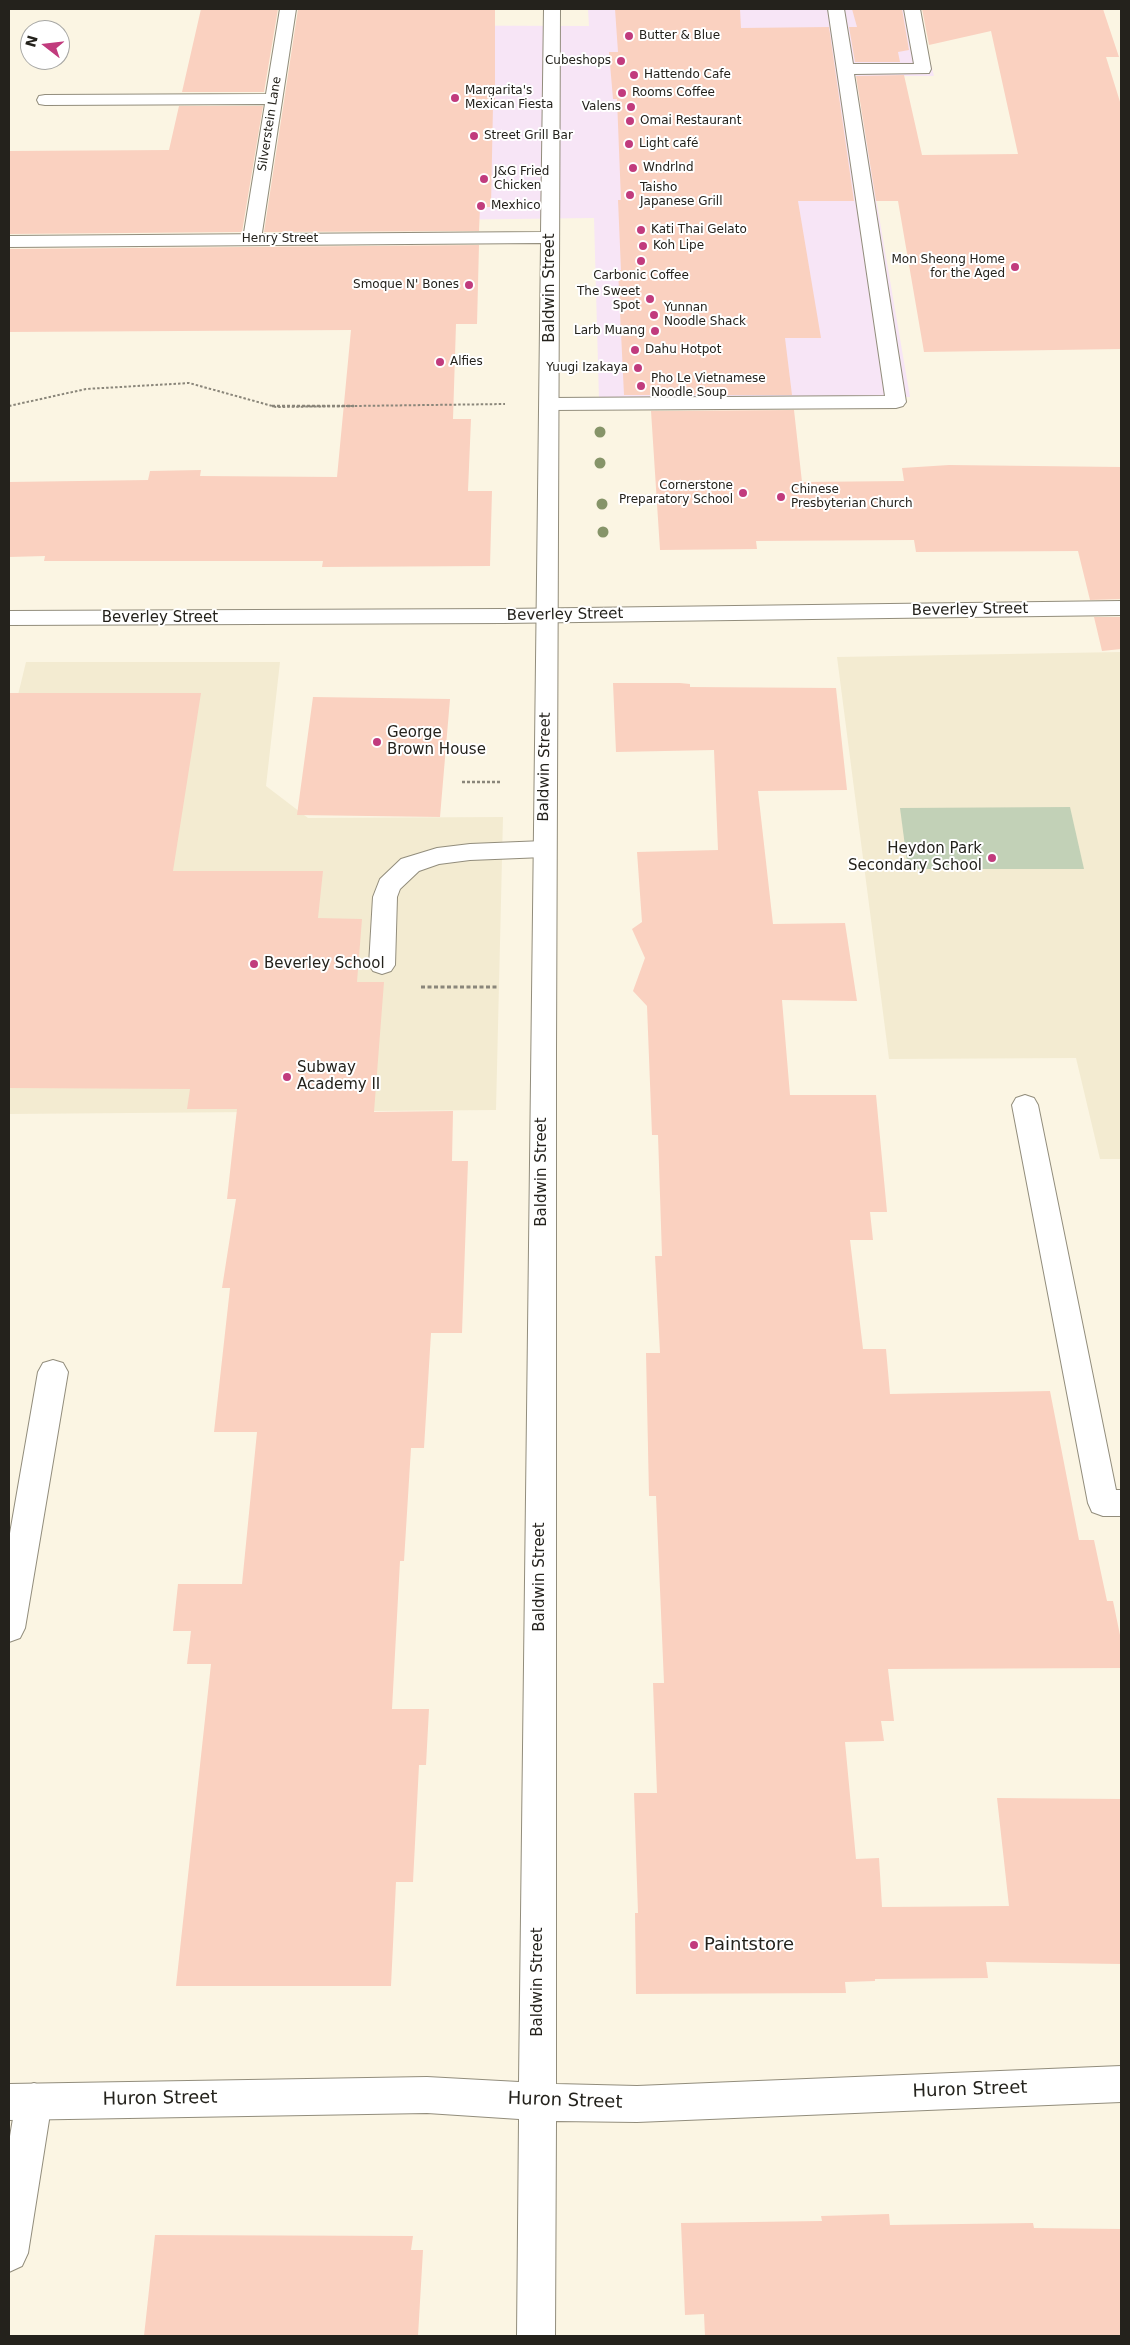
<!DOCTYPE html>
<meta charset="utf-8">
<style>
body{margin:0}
#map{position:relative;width:1130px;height:2345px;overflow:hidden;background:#fbf5e3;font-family:"DejaVu Sans",sans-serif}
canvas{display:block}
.frame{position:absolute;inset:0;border:10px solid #24221c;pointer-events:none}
.north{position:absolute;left:20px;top:20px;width:50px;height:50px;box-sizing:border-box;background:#fff;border:1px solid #a7a7a4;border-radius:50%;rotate:286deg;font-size:14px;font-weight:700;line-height:20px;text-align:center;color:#24221c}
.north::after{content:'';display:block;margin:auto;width:18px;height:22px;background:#c13b7d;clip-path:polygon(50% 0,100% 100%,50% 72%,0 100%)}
</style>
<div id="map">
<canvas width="1130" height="2345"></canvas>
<div class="frame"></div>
<div class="north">N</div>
</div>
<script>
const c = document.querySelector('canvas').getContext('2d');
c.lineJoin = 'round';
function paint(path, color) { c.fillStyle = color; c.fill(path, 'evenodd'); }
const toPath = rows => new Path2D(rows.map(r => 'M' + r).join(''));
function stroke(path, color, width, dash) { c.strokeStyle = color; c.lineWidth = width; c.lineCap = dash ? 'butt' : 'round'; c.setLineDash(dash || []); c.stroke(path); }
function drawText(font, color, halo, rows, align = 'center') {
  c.font = font + ' "DejaVu Sans",sans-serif'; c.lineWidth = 4; c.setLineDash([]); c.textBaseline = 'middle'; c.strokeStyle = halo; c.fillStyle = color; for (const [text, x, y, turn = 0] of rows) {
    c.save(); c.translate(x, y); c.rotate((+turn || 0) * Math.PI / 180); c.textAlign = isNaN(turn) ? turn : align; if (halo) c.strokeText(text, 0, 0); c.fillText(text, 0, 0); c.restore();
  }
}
paint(toPath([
 [588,9,917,9,934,76,855,76,910,397,599,400,594,218,268,222,301,25,589,26]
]), '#f7e5f6');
paint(toPath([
 [1121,652,1121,1159,1100,1159,1076,1058,889,1059,837,657],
 [26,662,280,662,266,786,308,818,503,817,496,1110,9,1114,9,732]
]), '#f3ebd1');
paint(toPath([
 [1070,807,1084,869,908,869,900,808]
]), '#c2d1b7');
paint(toPath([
 [201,9,278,9,264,92,182,92],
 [298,9,495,9,495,105,493,105,491,207,480,207,479,231,264,232],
 [615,9,740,9,741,28,829,27,854,201,798,201,821,338,785,338,792,395,624,395,618,270,621,270,618,200,621,200,619,150,617,99,613,99,609,52,618,52],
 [852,9,902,9,909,50,898,52,900,62,855,62,849,27,857,27],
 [922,9,1103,9,1119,57,1106,57,1121,105,1121,349,924,352,898,201,876,201,856,76,904,75,922,155,1018,154,991,31,929,45],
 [179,106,263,106,242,232,9,234,9,151,169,150],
 [479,245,477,324,456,324,453,419,471,419,468,491,492,491,490,566,322,567,323,561,44,561,45,556,9,557,9,482,148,480,150,471,201,470,200,476,337,477,351,330,9,332,9,249],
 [794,410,802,482,904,481,902,468,949,465,1121,467,1121,599,1090,600,1078,551,916,552,914,540,756,541,757,549,660,550,651,411],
 [1094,617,1121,617,1121,649,1102,651],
 [613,683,680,683,690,684,690,687,836,688,847,790,758,791,773,924,845,923,857,1001,782,1000,790,1095,876,1095,887,1212,870,1212,873,1240,850,1240,863,1349,886,1349,890,1394,1050,1391,1079,1540,1094,1540,1107,1601,1113,1601,1121,1640,1121,1668,888,1669,894,1721,881,1721,884,1741,845,1742,856,1859,879,1858,882,1907,1009,1906,997,1798,1121,1799,1121,1964,986,1962,988,1978,875,1979,875,1981,845,1982,846,1993,636,1994,635,1913,638,1913,634,1793,657,1793,653,1683,664,1683,656,1496,649,1496,646,1353,660,1353,655,1256,662,1256,658,1135,652,1135,647,1006,633,991,645,958,632,929,642,922,637,852,718,850,714,750,616,752],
 [9,693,201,693,173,871,323,871,318,918,362,919,357,982,384,982,374,1112,453,1111,452,1161,468,1161,462,1333,431,1333,424,1448,411,1448,404,1561,400,1561,392,1709,429,1709,426,1765,419,1765,413,1882,396,1882,391,1986,176,1986,211,1664,187,1664,191,1631,173,1631,178,1584,242,1584,257,1432,214,1432,230,1288,222,1288,236,1199,227,1199,237,1109,187,1109,190,1089,9,1088],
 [313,697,450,699,440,817,297,815],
 [889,2214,890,2225,1033,2223,1034,2228,1121,2229,1121,2336,705,2336,704,2314,685,2315,681,2223,822,2221,821,2216],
 [155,2235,413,2236,411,2250,423,2250,418,2336,144,2336]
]), '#fad1c0');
const service = toPath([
 [280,9,296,9,261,239,258,243,246,243,243,239,265,104,45,105,39,104,37,100,39,96,45,95,266,94,280,9],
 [828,9,844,9,853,64,914,64,904,9,920,9,931,69,929,73,854,74,906,402,903,406,896,408,550,410,543,408,540,404,543,400,550,398,885,396,828,9],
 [544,841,553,843,556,849,553,855,544,857,470,860,439,864,419,871,400,889,397,897,395,965,391,971,382,974,373,971,369,965,373,897,380,879,401,859,437,848,470,844,544,841],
 [1025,1095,1034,1098,1038,1105,1116,1490,1121,1490,1121,1516,1103,1516,1092,1512,1088,1503,1012,1105,1016,1098,1025,1095],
 [53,1360,63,1363,68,1372,25,1628,20,1638,9,1642,9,1539,38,1372,43,1363,53,1360],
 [34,2083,47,2088,52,2101,28,2253,22,2266,9,2272,9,2142,16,2101,21,2088,34,2083]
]);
const minor = toPath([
 [544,9,560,9,556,1047,556,2084,637,2086,1121,2066,1121,2102,637,2122,556,2121,555,2336,517,2336,519,2119,427,2113,9,2120,9,2084,427,2077,519,2082,541,243,9,247,9,236,541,232,544,9]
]);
const tertiary = toPath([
 [1121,601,1121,615,503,623,9,625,9,611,503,609,1121,601]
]);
stroke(service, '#928d7c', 2);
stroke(minor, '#928d7c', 2);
stroke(tertiary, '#928d7c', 2);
stroke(toPath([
 [9,406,86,389,189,383,276,407,505,404]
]), '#8a867a', 2, [2.5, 2]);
stroke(toPath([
 [272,406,354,406],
 [462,782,501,782]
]), '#8a867a', 2.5, [3, 2]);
stroke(toPath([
 [421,987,497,987]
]), '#8a867a', 3, [4, 2.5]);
paint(service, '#fff');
paint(minor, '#fff');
paint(tertiary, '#fff');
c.fillStyle = '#869469';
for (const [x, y] of [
 [600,432],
 [600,463],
 [602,504],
 [603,532]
]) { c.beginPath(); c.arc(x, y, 5.5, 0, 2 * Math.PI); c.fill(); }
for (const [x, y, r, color] of [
 [629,36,5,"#c13b7d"],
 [621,61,5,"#c13b7d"],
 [634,75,5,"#c13b7d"],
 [622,93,5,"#c13b7d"],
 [455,98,5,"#c13b7d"],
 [631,107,5,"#c13b7d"],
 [630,121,5,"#c13b7d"],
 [474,136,5,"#c13b7d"],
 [629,144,5,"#c13b7d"],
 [633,168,5,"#c13b7d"],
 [484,179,5,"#c13b7d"],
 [630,195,5,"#c13b7d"],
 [481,206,5,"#c13b7d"],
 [641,230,5,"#c13b7d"],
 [643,246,5,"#c13b7d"],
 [641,261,5,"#c13b7d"],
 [1015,267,5,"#c13b7d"],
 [469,285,5,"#c13b7d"],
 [650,299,5,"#c13b7d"],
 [654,315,5,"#c13b7d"],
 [655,331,5,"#c13b7d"],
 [635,350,5,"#c13b7d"],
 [440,362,5,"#c13b7d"],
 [638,368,5,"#c13b7d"],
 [641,386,5,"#c13b7d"],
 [743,493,5,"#c13b7d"],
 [781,497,5,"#c13b7d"],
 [377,742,5,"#c13b7d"],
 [992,858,5,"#c13b7d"],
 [254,964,5,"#c13b7d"],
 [287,1077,5,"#c13b7d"],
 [694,1945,5,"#c13b7d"]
]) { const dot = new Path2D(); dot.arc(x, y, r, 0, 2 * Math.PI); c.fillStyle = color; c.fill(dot); stroke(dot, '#fff', 2); }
drawText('12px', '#24221c', '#fff', [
 ["Butter & Blue",639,36],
 ["Cubeshops",611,61,"right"],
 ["Hattendo Cafe",644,75],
 ["Margarita's",465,91],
 ["Mexican Fiesta",465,105],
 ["Rooms Coffee",632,93],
 ["Valens",621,107,"right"],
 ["Omai Restaurant",640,121],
 ["Street Grill Bar",484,136],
 ["Light café",639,144],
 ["Wndrlnd",643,168],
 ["J&G Fried",494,172],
 ["Chicken",494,186],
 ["Taisho",640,188],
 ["Japanese Grill",640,202],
 ["Mexhico",491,206],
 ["Kati Thai Gelato",651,230],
 ["Koh Lipe",653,246],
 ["Mon Sheong Home",1005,260,"right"],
 ["for the Aged",1005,274,"right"],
 ["Carbonic Coffee",641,276,"center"],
 ["Smoque N' Bones",459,285,"right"],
 ["The Sweet",640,292,"right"],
 ["Spot",640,306,"right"],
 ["Yunnan",664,308],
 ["Noodle Shack",664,322],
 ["Larb Muang",645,331,"right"],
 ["Dahu Hotpot",645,350],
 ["Alfies",450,362],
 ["Yuugi Izakaya",628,368,"right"],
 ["Pho Le Vietnamese",651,379],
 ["Noodle Soup",651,393],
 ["Cornerstone",733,486,"right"],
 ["Preparatory School",733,500,"right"],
 ["Chinese",791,490],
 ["Presbyterian Church",791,504]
], 'left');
drawText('12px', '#24221c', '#fff', [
 ["Silverstein Lane",270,124,-81],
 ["Henry Street",280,239]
]);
drawText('15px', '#24221c', '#fff', [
 ["Baldwin Street",550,288,-90],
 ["Beverley Street",970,610,-1],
 ["Beverley Street",565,615,-1],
 ["Beverley Street",160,618],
 ["Baldwin Street",545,767,-89],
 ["Baldwin Street",542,1172,-90],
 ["Baldwin Street",540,1577,-90],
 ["Baldwin Street",538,1982,-90]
]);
drawText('15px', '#24221c', '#fff', [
 ["George",387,733],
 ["Brown House",387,750],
 ["Heydon Park",982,849,"right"],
 ["Secondary School",982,866,"right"],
 ["Beverley School",264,964],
 ["Subway",297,1068],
 ["Academy II",297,1085]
], 'left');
drawText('18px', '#24221c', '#fff', [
 ["Paintstore",704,1945]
], 'left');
drawText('18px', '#24221c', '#fff', [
 ["Huron Street",970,2090,-2],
 ["Huron Street",160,2099,-1],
 ["Huron Street",565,2101,2]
]);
</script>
